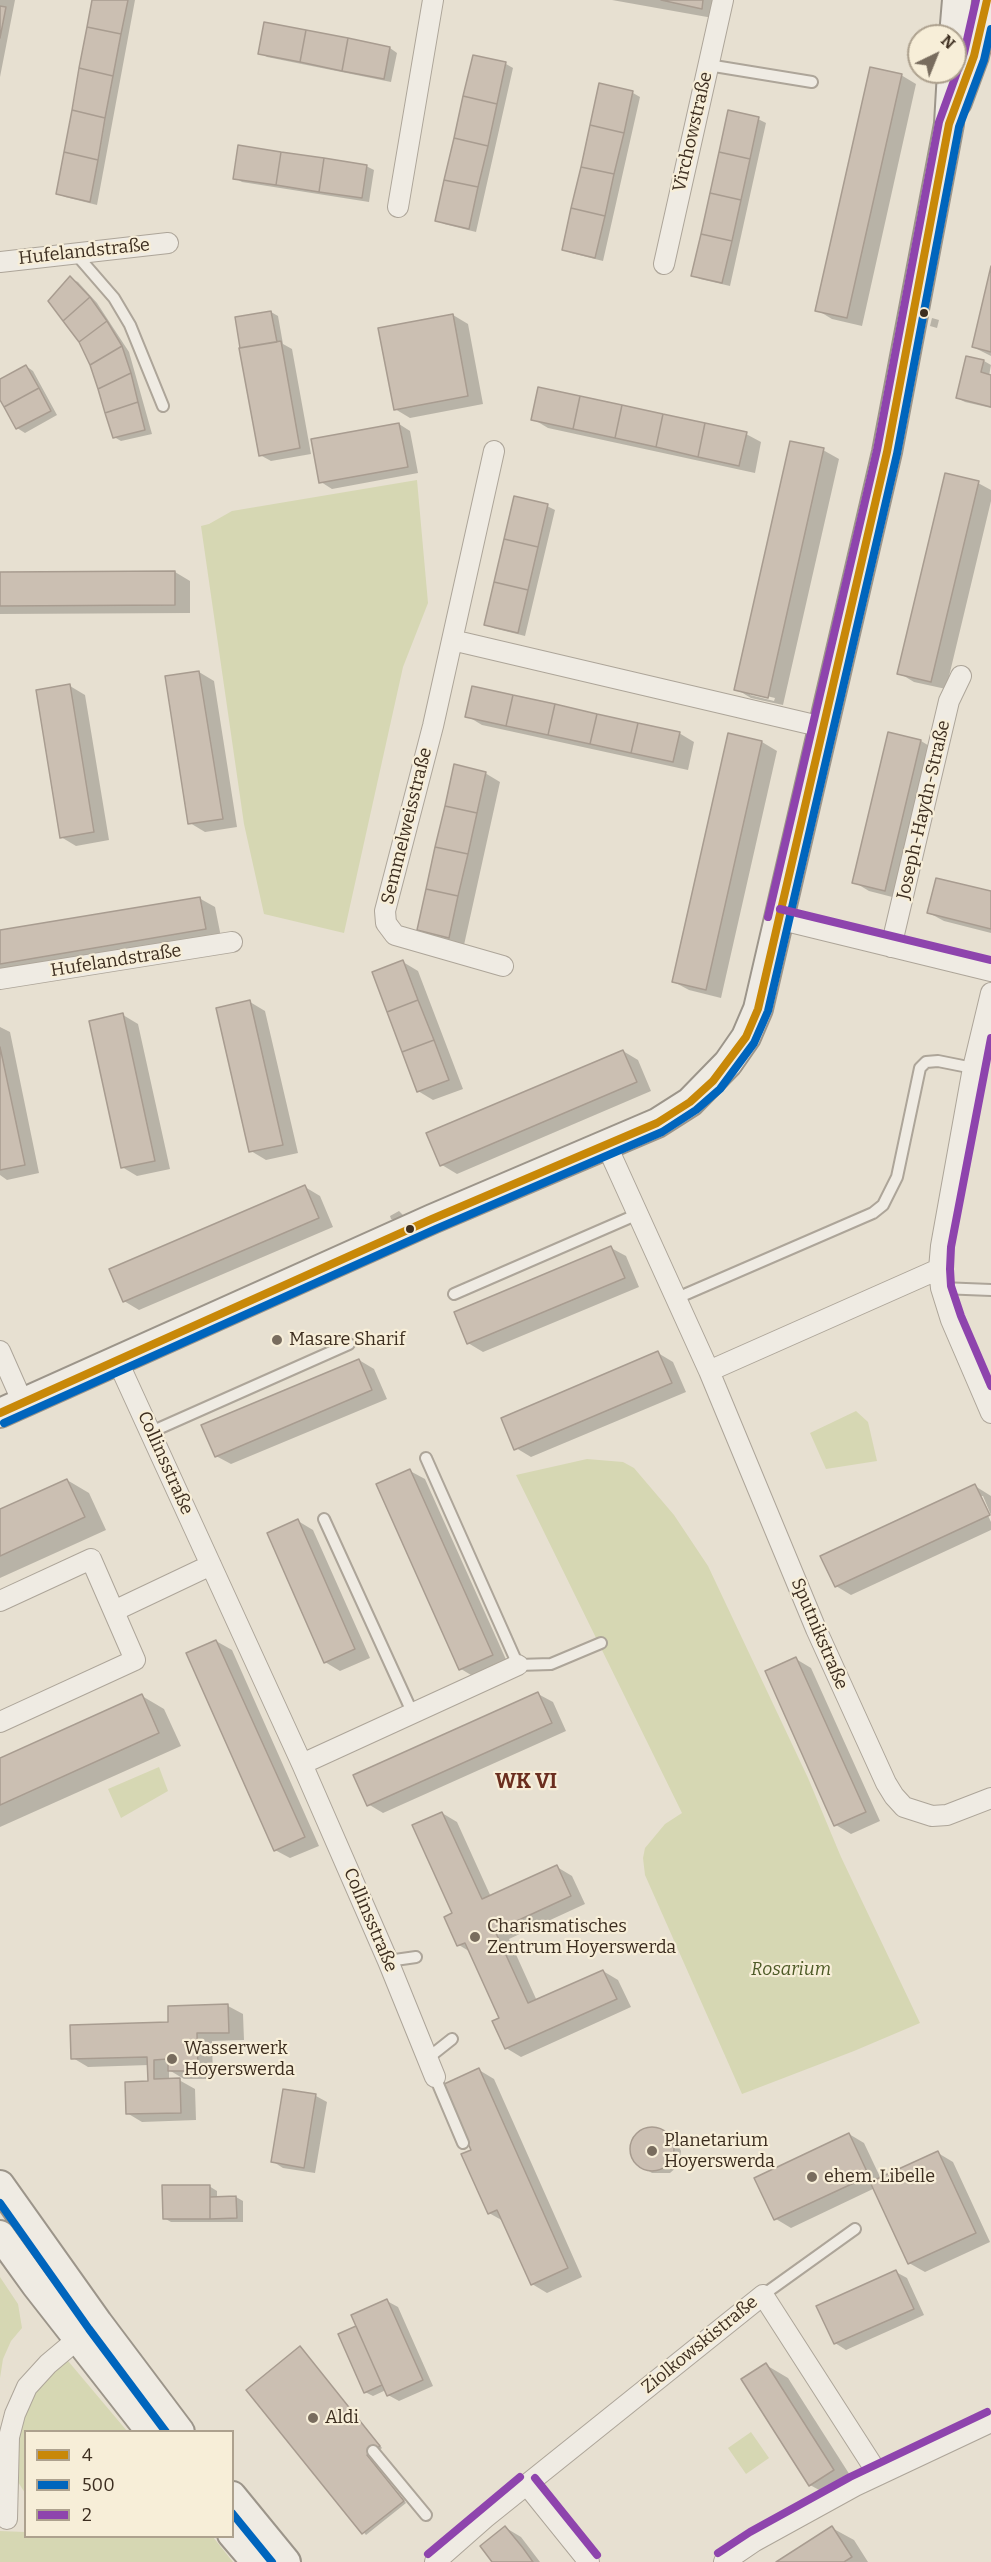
<!DOCTYPE html>
<meta charset="utf-8">
<style>
body{margin:0}
#map{position:relative;width:991px;height:2562px;overflow:hidden;background:#e7e0d1;font-family:Bitter,serif}
canvas{display:block}
.legend{position:absolute;left:24px;top:2430px;width:210px;height:108px;box-sizing:border-box;background:#f7eed8;border:2px solid #ada18e;margin:0;padding:8px 10px;list-style:none;font-size:18px;color:#3d2e20}
.legend li{display:flex;align-items:center;gap:12px;height:30px}
.legend b{width:30px;border:2px solid #ada18e}
.north{position:absolute;left:907px;top:24px;width:60px;height:60px;box-sizing:border-box;background:#f7eed8;border:2px solid #ada18e;border-radius:50%;rotate:43deg;font-size:16px;font-weight:700;line-height:24px;text-align:center;color:#3d2e20}
.north::after{content:'';display:block;margin:auto;width:21px;height:27px;background:#786c5e;clip-path:polygon(50% 0,100% 100%,50% 72%,0 100%)}
</style>
<div id="map">
<canvas width="991" height="2562"></canvas>
<ul class="legend">
<li><b style="height:8px;background:#c88808"></b>4</li>
<li><b style="height:8px;background:#0065bd"></b>500</li>
<li><b style="height:8px;background:#8e44ad"></b>2</li>
</ul>
<div class="north">N</div>
</div>
<script>
const c = document.querySelector('canvas').getContext('2d');
c.lineJoin = 'round';
function paint(path, color) { c.fillStyle = color; c.fill(path, 'evenodd'); }
const toPath = rows => new Path2D(rows.map(r => 'M' + r).join(''));
function stroke(path, color, width, dash) { c.strokeStyle = color; c.lineWidth = width; c.lineCap = dash ? 'butt' : 'round'; c.setLineDash(dash || []); c.stroke(path); }
function drawText(font, color, halo, rows, align = 'center') {
  c.font = font + ' Bitter,serif'; c.lineWidth = 4.5; c.setLineDash([]); c.textBaseline = 'middle'; c.strokeStyle = halo; c.fillStyle = color; for (const [text, x, y, turn = 0] of rows) {
    c.save(); c.translate(x, y); c.rotate((+turn || 0) * Math.PI / 180); c.textAlign = isNaN(turn) ? turn : align; if (halo) c.strokeText(text, 0, 0); c.fillText(text, 0, 0); c.restore();
  }
}
paint(toPath([
 [417,480,428,603,403,667,344,933,264,914,244,824,201,526,209,524,232,511],
 [856,1411,868,1422,877,1461,826,1469,810,1433],
 [587,1459,623,1462,634,1468,674,1515,708,1566,808,1778,841,1857,920,2023,854,2051,742,2094,645,1875,643,1858,645,1848,665,1824,682,1813,516,1475],
 [159,1767,168,1791,121,1818,108,1789],
 [0,2277,18,2304,22,2328,11,2341,3,2359,0,2378],
 [63,2355,127,2431,26,2432,25,2493,13,2474,13,2441,37,2385],
 [751,2432,769,2458,746,2474,728,2448],
 [0,2531,25,2532,26,2536,213,2537,233,2562,0,2562]
]), '#d6d7b3');
paint(toPath([
 [0,0,15,0,0,77],
 [94,0,135,0,97,205,65,197,57,193],
 [612,0,727,0,724,20],
 [266,23,390,48,397,53,391,82,267,57,260,53],
 [474,57,506,64,513,68,476,232,444,224,437,220],
 [901,75,916,84,862,326,832,319,817,310],
 [600,85,633,93,640,97,603,261,571,253,564,249],
 [758,119,766,123,730,286,700,279,693,275],
 [366,166,374,170,369,202,242,182,235,178],
 [991,272,991,356,973,347],
 [70,278,78,282,97,303,129,352,152,434,121,441,114,437],
 [271,312,278,316,283,344,292,349,311,454,271,461,260,455],
 [453,315,468,324,483,404,410,418,395,409],
 [932,318,939,320,937,328,930,326],
 [984,361,991,365,989,376,991,376,991,408,965,402,957,398],
 [26,366,33,371,57,415,25,433,17,428,0,397,0,381],
 [533,419,746,434,761,442,755,473,548,428],
 [399,424,410,431,418,473,332,489,321,482],
 [823,450,839,459,783,705,751,698,736,689],
 [750,692,775,698,774,701,750,695],
 [978,483,991,490,991,501,946,689,914,682,899,673],
 [547,506,555,510,525,636,493,628,486,624],
 [175,572,190,581,190,613,0,614,0,573],
 [199,672,214,681,237,827,205,832,190,823],
 [70,686,85,695,109,840,76,846,61,837],
 [467,716,679,733,694,742,688,770,482,725],
 [889,734,921,741,936,750,900,899,869,891,854,882],
 [762,742,777,751,721,998,689,990,674,982],
 [485,773,500,782,464,945,434,938,419,930],
 [991,893,991,933,944,921,929,913],
 [199,898,215,907,221,937,0,974,0,932],
 [403,962,418,971,463,1089,433,1100,418,1091],
 [250,1002,265,1011,298,1153,266,1160,251,1151],
 [123,1015,138,1024,170,1169,137,1176,122,1167],
 [0,1027,10,1032,39,1173,7,1180,0,1175],
 [623,1051,638,1060,651,1091,457,1174,442,1165],
 [305,1187,320,1196,333,1227,139,1310,124,1301],
 [399,1211,404,1216,394,1220,391,1219,390,1216],
 [611,1248,626,1256,639,1287,483,1352,468,1343],
 [658,1353,673,1362,686,1392,531,1457,516,1448],
 [359,1360,374,1369,387,1399,231,1464,216,1456],
 [410,1471,425,1479,508,1664,476,1678,461,1669],
 [67,1480,89,1493,106,1530,0,1578,0,1510],
 [975,1486,991,1496,991,1515,983,1496,979,1496,991,1522,991,1530,851,1595,836,1586],
 [298,1521,313,1530,370,1658,340,1671,325,1662],
 [216,1641,232,1650,319,1846,290,1858,275,1850],
 [796,1659,811,1668,880,1821,851,1834,836,1825],
 [538,1694,553,1702,566,1731,383,1813,368,1804],
 [142,1696,164,1709,181,1746,0,1827,0,1760],
 [442,1813,457,1822,491,1897,557,1867,572,1876,585,1904,509,1939,537,2001,603,1971,618,1980,631,2007,521,2057,506,2048,501,2018,472,1953,459,1945],
 [228,2006,243,2014,244,2040,212,2041,213,2079,184,2079,169,2070,169,2080,179,2080,195,2089,196,2120,142,2122,127,2113,149,2083,149,2065,88,2067,73,2058],
 [479,2070,494,2079,582,2277,547,2293,532,2284,505,2222,489,2213,473,2151],
 [285,2090,316,2096,327,2102,315,2173,283,2168,272,2161],
 [647,2129,661,2130,669,2135,675,2139,681,2151,679,2165,670,2173,652,2173,639,2165,632,2155,632,2143,635,2137],
 [849,2134,864,2143,881,2179,938,2153,953,2162,990,2242,925,2272,909,2263,875,2188,791,2228,776,2219],
 [209,2186,217,2191,217,2198,236,2197,243,2201,243,2222,171,2222,164,2218],
 [896,2272,907,2278,924,2315,846,2350,835,2343],
 [387,2301,398,2307,433,2386,399,2401,388,2395,386,2390,373,2396,365,2392,358,2327],
 [300,2348,382,2448,369,2458,406,2503,366,2535,248,2390],
 [766,2365,788,2378,855,2483,832,2497,810,2485],
 [506,2528,521,2537,540,2562,494,2562],
 [832,2528,854,2540,868,2562,779,2562]
]), '#0003');
const building = toPath([
 [92,0,128,0,121,34,87,27,92,0],
 [661,0,703,0,702,9,661,0],
 [0,6,6,7,0,38,0,6],
 [264,22,306,30,300,62,258,54,264,22],
 [87,27,121,34,113,76,79,68,87,27],
 [306,30,348,38,342,71,300,62,306,30],
 [348,38,390,47,384,79,342,71,348,38],
 [473,55,506,62,497,104,463,96,473,55],
 [870,67,902,74,847,318,815,311,870,67],
 [79,68,113,76,105,118,72,110,79,68],
 [599,83,633,91,624,133,590,125,599,83],
 [463,96,497,104,488,146,454,138,463,96],
 [72,110,105,118,98,160,64,152,72,110],
 [728,110,759,117,750,159,719,152,728,110],
 [590,125,624,133,614,174,581,167,590,125],
 [454,138,488,146,478,187,444,180,454,138],
 [238,145,281,152,276,185,233,179,238,145],
 [64,152,98,160,90,202,56,194,64,152],
 [281,152,324,158,319,192,276,185,281,152],
 [719,152,750,159,741,200,710,193,719,152],
 [324,158,367,165,362,198,319,192,324,158],
 [581,167,614,174,605,216,571,208,581,167],
 [444,180,478,187,469,229,435,221,444,180],
 [710,193,741,200,732,241,701,234,710,193],
 [571,208,605,216,595,258,562,250,571,208],
 [701,234,732,241,722,283,691,276,701,234],
 [991,266,991,352,972,347,991,266],
 [70,276,90,297,63,321,48,301,70,276],
 [90,297,107,321,79,342,63,321,90,297],
 [271,311,277,342,240,348,235,317,271,311],
 [453,314,468,396,394,410,378,328,453,314],
 [107,321,122,346,90,365,79,342,107,321],
 [281,341,300,448,259,456,239,348,281,341],
 [122,346,131,373,98,389,90,365,122,346],
 [966,356,984,360,981,372,991,375,991,407,956,398,966,356],
 [26,365,39,388,4,407,0,400,0,379,26,365],
 [131,373,138,402,105,413,98,389,131,373],
 [538,387,580,396,573,429,531,420,538,387],
 [39,388,51,411,16,429,4,407,39,388],
 [580,396,622,405,615,438,573,429,580,396],
 [138,402,145,430,113,438,105,413,138,402],
 [622,405,663,414,656,447,615,438,622,405],
 [663,414,705,423,698,457,656,447,663,414],
 [399,423,408,467,319,483,311,439,399,423],
 [705,423,747,432,739,466,698,457,705,423],
 [790,441,824,448,768,698,734,690,790,441],
 [945,473,979,481,931,682,897,674,945,473],
 [514,496,548,504,538,547,504,539,514,496],
 [504,539,538,547,528,590,494,582,504,539],
 [175,571,175,605,0,606,0,572,175,571],
 [494,582,528,590,518,633,484,625,494,582],
 [199,671,223,819,188,824,165,676,199,671],
 [70,684,94,832,60,838,36,690,70,684],
 [472,686,513,695,506,726,465,717,472,686],
 [513,695,555,704,548,735,506,726,513,695],
 [555,704,597,714,590,744,548,735,555,704],
 [597,714,638,723,631,753,590,744,597,714],
 [638,723,680,732,673,762,631,753,638,723],
 [888,732,921,740,885,891,852,883,888,732],
 [728,733,762,741,706,990,672,982,728,733],
 [454,764,486,772,477,813,445,806,454,764],
 [445,806,477,813,468,854,435,847,445,806],
 [435,847,468,854,458,896,426,889,435,847],
 [936,878,991,891,991,929,927,913,936,878],
 [426,889,458,896,449,938,417,930,426,889],
 [200,897,206,929,0,964,0,930,200,897],
 [403,960,418,1000,387,1012,372,972,403,960],
 [250,1000,283,1145,249,1152,216,1008,250,1000],
 [418,1000,434,1040,402,1052,387,1012,418,1000],
 [123,1013,155,1161,121,1168,89,1021,123,1013],
 [434,1040,449,1080,417,1092,402,1052,434,1040],
 [0,1047,25,1165,0,1170,0,1047],
 [623,1050,637,1082,440,1166,426,1133,623,1050],
 [305,1185,319,1218,123,1302,109,1269,305,1185],
 [611,1246,625,1278,467,1344,454,1312,611,1246],
 [658,1351,672,1383,514,1450,501,1418,658,1351],
 [359,1359,372,1390,215,1457,201,1425,359,1359],
 [410,1469,493,1655,459,1670,376,1484,410,1469],
 [67,1479,85,1517,0,1556,0,1509,67,1479],
 [975,1484,990,1515,835,1587,820,1556,975,1484],
 [298,1519,355,1649,324,1663,267,1533,298,1519],
 [216,1640,305,1837,274,1851,186,1653,216,1640],
 [796,1657,866,1812,834,1826,765,1671,796,1657],
 [538,1692,552,1723,367,1806,353,1775,538,1692],
 [142,1694,159,1733,0,1805,0,1758,142,1694],
 [442,1812,482,1899,557,1865,571,1896,495,1931,528,2003,603,1970,617,1999,505,2049,492,2021,499,2018,465,1943,457,1946,444,1917,452,1913,412,1825,442,1812],
 [228,2004,229,2033,197,2033,198,2071,168,2071,168,2059,154,2060,154,2079,180,2078,181,2113,126,2114,125,2082,148,2081,147,2057,71,2059,70,2025,168,2022,168,2006,228,2004],
 [479,2068,568,2268,531,2285,497,2210,488,2214,461,2154,471,2150,442,2085,479,2068],
 [283,2089,316,2094,304,2168,271,2162,283,2089],
 '630 2149a22 22 0 1 1 44 0a22 22 0 1 1-44 0Z',
 [849,2133,869,2176,774,2220,754,2178,849,2133],
 [938,2151,976,2233,908,2264,870,2182,938,2151],
 [162,2185,210,2185,210,2219,163,2219,162,2185],
 [236,2196,237,2218,210,2219,210,2197,236,2196],
 [896,2270,914,2309,834,2344,816,2306,896,2270],
 [387,2299,423,2380,387,2396,351,2315,387,2299],
 [356,2326,382,2385,364,2393,338,2334,356,2326],
 [300,2346,380,2446,367,2455,404,2501,362,2534,246,2390,300,2346],
 [766,2363,834,2470,809,2486,741,2379,766,2363],
 [505,2526,523,2548,533,2562,492,2562,480,2546,505,2526],
 [832,2526,852,2557,844,2562,776,2562,832,2526]
]);
paint(building, '#cbbfb2');
stroke(building, '#a89c90', 1.5);
const lane = toPath([
 [708,65,812,82],
 [75,253,114,298,130,325,163,406],
 [941,1288,991,1290],
 [454,1294,638,1214],
 [677,1298,873,1213,883,1205,897,1177,920,1068,926,1062,938,1061,973,1068],
 [151,1432,349,1344],
 [426,1458,518,1665,551,1664,601,1643],
 [324,1519,413,1714],
 [388,1961,416,1957],
 [428,2058,452,2039],
 [435,2077,463,2143],
 [763,2295,855,2229],
 [373,2451,426,2515]
]);
const street = toPath([
 [398,207,433,0],
 [0,262,168,243],
 [664,264,723,0],
 [494,451,433,726,385,911,386,923,395,935,503,966],
 [452,640,823,727],
 [778,919,991,971],
 [891,947,949,701,961,676],
 [0,979,232,942],
 [991,993,973,1068,941,1246,939,1269,941,1288,951,1320,991,1413],
 [606,1144,709,1371,939,1269],
 [0,1351,23,1403],
 [118,1362,302,1764,388,1961,435,2077],
 [709,1371,816,1629,886,1783,894,1796,904,1807,932,1816,947,1815,991,1798],
 [0,1601,91,1559,135,1660,0,1722],
 [114,1611,211,1565],
 [302,1764,518,1665],
 [527,2485,589,2562],
 [7,2519,9,2437,15,2414,27,2387,48,2364,86,2332],
 [435,2562,485,2518,763,2295,878,2474],
 [724,2562,755,2541,855,2486,991,2422]
]);
const secondary = toPath([
 [954,36,957,0],
 [957,102,974,56,987,0],
 [0,1413,432,1219,657,1123,690,1102,728,1063,746,1037,758,1009,887,452,949,124,952,72],
 [0,2185,98,2323,180,2432],
 [0,2235,36,2285,151,2432],
 [232,2496,286,2562],
 [232,2534,256,2562]
]);
stroke(lane, '#ada599', 14);
stroke(street, '#ada599', 22);
stroke(secondary, '#9c958a', 32);
stroke(lane, '#efebe3', 10);
stroke(street, '#efebe3', 20);
stroke(secondary, '#efebe3', 28);
stroke(toPath([
 [0,1413,432,1219,657,1123,690,1102,713,1081,746,1037,758,1009,887,452,949,124,974,56,987,0]
]), '#c88808', 8);
stroke(toPath([
 [4,1423,436,1229,662,1132,696,1110,720,1089,754,1043,768,1011,897,454,959,127,984,60,991,29],
 [0,2203,89,2329,166,2432],
 [232,2513,272,2562]
]), '#0065bd', 8);
stroke(toPath([
 [780,909,991,960],
 [768,917,877,450,939,122,964,53,976,0],
 [991,1038,951,1247,950,1269,951,1286,961,1316,991,1386],
 [535,2478,597,2555],
 [718,2553,750,2532,850,2477,987,2412],
 [428,2554,520,2477]
]), '#8e44ad', 8);
for (const [x, y, r, color] of [
 [924,313,5,"#3d2e20"],
 [410,1229,5,"#3d2e20"],
 [277,1340,6,"#786c5e"],
 [475,1937,6,"#786c5e"],
 [172,2059,6,"#786c5e"],
 [652,2151,6,"#786c5e"],
 [812,2177,6,"#786c5e"],
 [313,2418,6,"#786c5e"]
]) { const dot = new Path2D(); dot.arc(x, y, r, 0, 2 * Math.PI); c.fillStyle = color; c.fill(dot); stroke(dot, '#f7eed8', 2); }
drawText('18px', '#3d2e20', '#f7eed8', [
 ["Virchowstraße",693,132,-77],
 ["Hufelandstraße",84,252,-6],
 ["Joseph-Haydn-Straße",924,810,-77],
 ["Semmelweisstraße",407,826,-76],
 ["Hufelandstraße",116,961,-9],
 ["Collinsstraße",165,1463,66],
 ["Sputnikstraße",819,1634,67],
 ["Collinsstraße",370,1920,67],
 ["Ziolkowskistraße",700,2345,-39]
]);
drawText('18px', '#3d2e20', '#f7eed8', [
 ["Masare Sharif",289,1340],
 ["Charismatisches",487,1927],
 ["Zentrum Hoyerswerda",487,1948],
 ["Wasserwerk",184,2049],
 ["Hoyerswerda",184,2070],
 ["Planetarium",664,2141],
 ["Hoyerswerda",664,2162],
 ["ehem. Libelle",824,2177],
 ["Aldi",325,2418]
], 'left');
drawText('italic 18px', '#4d5a26', '#f7eed8', [
 ["Rosarium",791,1970]
]);
drawText('bold 21px', '#6b2e1e', '#f7eed8', [
 ["WK VI",526,1782]
]);
</script>
